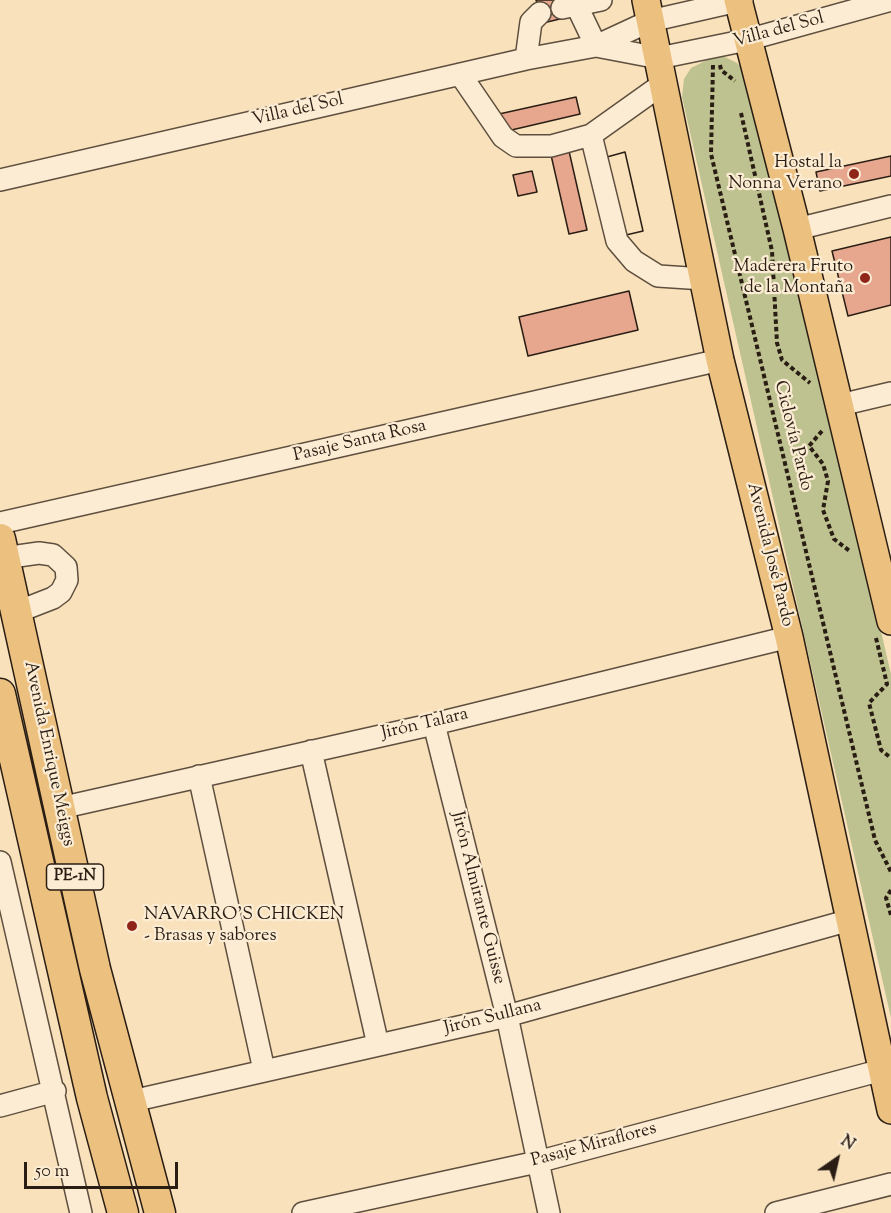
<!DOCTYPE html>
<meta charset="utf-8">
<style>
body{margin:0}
#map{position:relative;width:891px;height:1213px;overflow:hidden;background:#f9e1bc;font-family:"Sorts Mill Goudy",serif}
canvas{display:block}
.north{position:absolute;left:807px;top:1129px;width:60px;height:60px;-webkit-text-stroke:4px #fbecd3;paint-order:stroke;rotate:34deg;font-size:16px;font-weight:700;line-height:24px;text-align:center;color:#2a1e14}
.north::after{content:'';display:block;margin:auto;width:21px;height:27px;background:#2a1e14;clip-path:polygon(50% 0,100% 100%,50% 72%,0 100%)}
.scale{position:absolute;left:24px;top:1162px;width:154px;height:27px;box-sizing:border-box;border:3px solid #2a1e14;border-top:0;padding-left:8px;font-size:18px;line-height:21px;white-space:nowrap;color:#2a1e14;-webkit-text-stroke:4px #fbecd3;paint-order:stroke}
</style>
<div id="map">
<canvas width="891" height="1213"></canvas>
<div class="north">N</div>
<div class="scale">50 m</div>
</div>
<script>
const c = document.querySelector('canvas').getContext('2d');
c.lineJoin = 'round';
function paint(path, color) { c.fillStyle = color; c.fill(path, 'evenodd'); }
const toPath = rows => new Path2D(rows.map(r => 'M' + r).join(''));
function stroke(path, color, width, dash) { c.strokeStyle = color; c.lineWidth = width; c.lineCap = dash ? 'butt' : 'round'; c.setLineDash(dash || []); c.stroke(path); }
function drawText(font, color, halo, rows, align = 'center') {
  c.font = font + ' "Sorts Mill Goudy",serif'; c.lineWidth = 4.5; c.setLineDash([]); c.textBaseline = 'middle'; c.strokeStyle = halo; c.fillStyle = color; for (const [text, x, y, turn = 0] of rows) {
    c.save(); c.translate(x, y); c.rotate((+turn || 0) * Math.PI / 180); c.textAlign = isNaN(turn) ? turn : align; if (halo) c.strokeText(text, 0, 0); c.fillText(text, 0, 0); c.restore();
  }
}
paint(toPath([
 [713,57,725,57,737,63,745,72,796,270,891,674,891,1018,682,97,684,79,691,68]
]), '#bec290');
const building = toPath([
 [536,0,560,0,564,18,543,23,536,0],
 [576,97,580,114,503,132,499,114,576,97],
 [576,97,580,114,503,132,499,114,576,97],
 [576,97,580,114,503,132,499,114,576,97],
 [569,151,587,230,569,234,551,155,569,151],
 [569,151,587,230,569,234,551,155,569,151],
 [569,151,587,230,569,234,551,155,569,151],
 [625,152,643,231,626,235,607,157,625,152],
 [625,152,643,231,626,235,607,157,625,152],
 [891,156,891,176,820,191,816,172,891,156],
 [532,171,537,192,518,196,513,175,532,171],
 [891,237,891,305,848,316,832,251,891,237],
 [629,291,638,330,528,356,519,317,629,291]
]);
paint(building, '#e6a78e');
stroke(building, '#2a1e14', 1.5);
const minor = toPath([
 [574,0,596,46],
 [562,8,601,0],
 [596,46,659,58,747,40,891,0],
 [526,59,531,22,540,13],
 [460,74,503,137,516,146,551,146,591,135,664,83],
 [591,135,617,241,634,261,658,276,704,279],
 [0,180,526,59,596,46,650,21,742,0],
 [797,229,891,206],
 [840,405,891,393],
 [0,523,720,360],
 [4,558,39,553,53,555,66,567,67,580,61,592,53,598,17,612],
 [434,724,507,1016,549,1213],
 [311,751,378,1045],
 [199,776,264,1070],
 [60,808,434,724,789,637],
 [0,862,81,1213],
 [132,1101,507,1016,850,920],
 [0,1106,55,1091],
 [303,1213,537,1162,882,1070],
 [776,1213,891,1184]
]);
const major = toPath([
 [646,0,720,360,789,637,891,1110],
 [738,0,797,229,891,621]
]);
const highway = toPath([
 [0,539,95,969,160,1213],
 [0,694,92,1098,123,1213]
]);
stroke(minor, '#5e4f3e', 24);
stroke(major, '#2a1e14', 30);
stroke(highway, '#2a1e14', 33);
stroke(toPath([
 [713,65,711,154,875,840,891,872],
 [720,65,721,70,735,81],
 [741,113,772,251,777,343,782,360,810,383],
 [822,431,809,446,823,464,828,481,823,510,834,539,851,552],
 [876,638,887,684,869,703,881,750,891,758],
 [891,890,886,898,891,915]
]), '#2a1e14', 4, [4.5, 3]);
stroke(minor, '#fbecd3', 21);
stroke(major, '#ecc07e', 27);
stroke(highway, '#ecc07e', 30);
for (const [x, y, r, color] of [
 [854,174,6,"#8f2418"],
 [865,278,6,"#8f2418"],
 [132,926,6,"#8f2418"]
]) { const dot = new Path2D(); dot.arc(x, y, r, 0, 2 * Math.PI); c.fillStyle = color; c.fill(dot); stroke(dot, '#fbecd3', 2); }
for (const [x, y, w] of [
 [75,877,57]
]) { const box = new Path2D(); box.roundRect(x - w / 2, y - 13, w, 26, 4.5); c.fillStyle = '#fbecd3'; c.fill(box); stroke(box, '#2a1e14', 1.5); }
drawText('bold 16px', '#2a1e14', null, [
 ["PE-1N",75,877]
]);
drawText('18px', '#2a1e14', '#fbecd3', [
 ["Villa del Sol",779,31,-15],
 ["Villa del Sol",298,111,-13],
 ["Ciclovía Pardo",792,436,76],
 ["Pasaje Santa Rosa",360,442,-13],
 ["Avenida José Pardo",769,555,76],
 ["Jirón Talara",425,725,-13],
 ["Avenida Enrique Meiggs",48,754,78],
 ["Jirón Almirante Guisse",477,898,76],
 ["Jirón Sullana",493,1018,-14],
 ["Pasaje Miraflores",594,1146,-15]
]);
drawText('18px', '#2a1e14', '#fbecd3', [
 ["Hostal la",842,164],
 ["Nonna Verano",842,185],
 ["Maderera Fruto",853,268],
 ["de la Montaña",853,289],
 ["NAVARRO'S CHICKEN",144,916,"left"],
 ["- Brasas y sabores",144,937,"left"]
], 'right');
</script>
